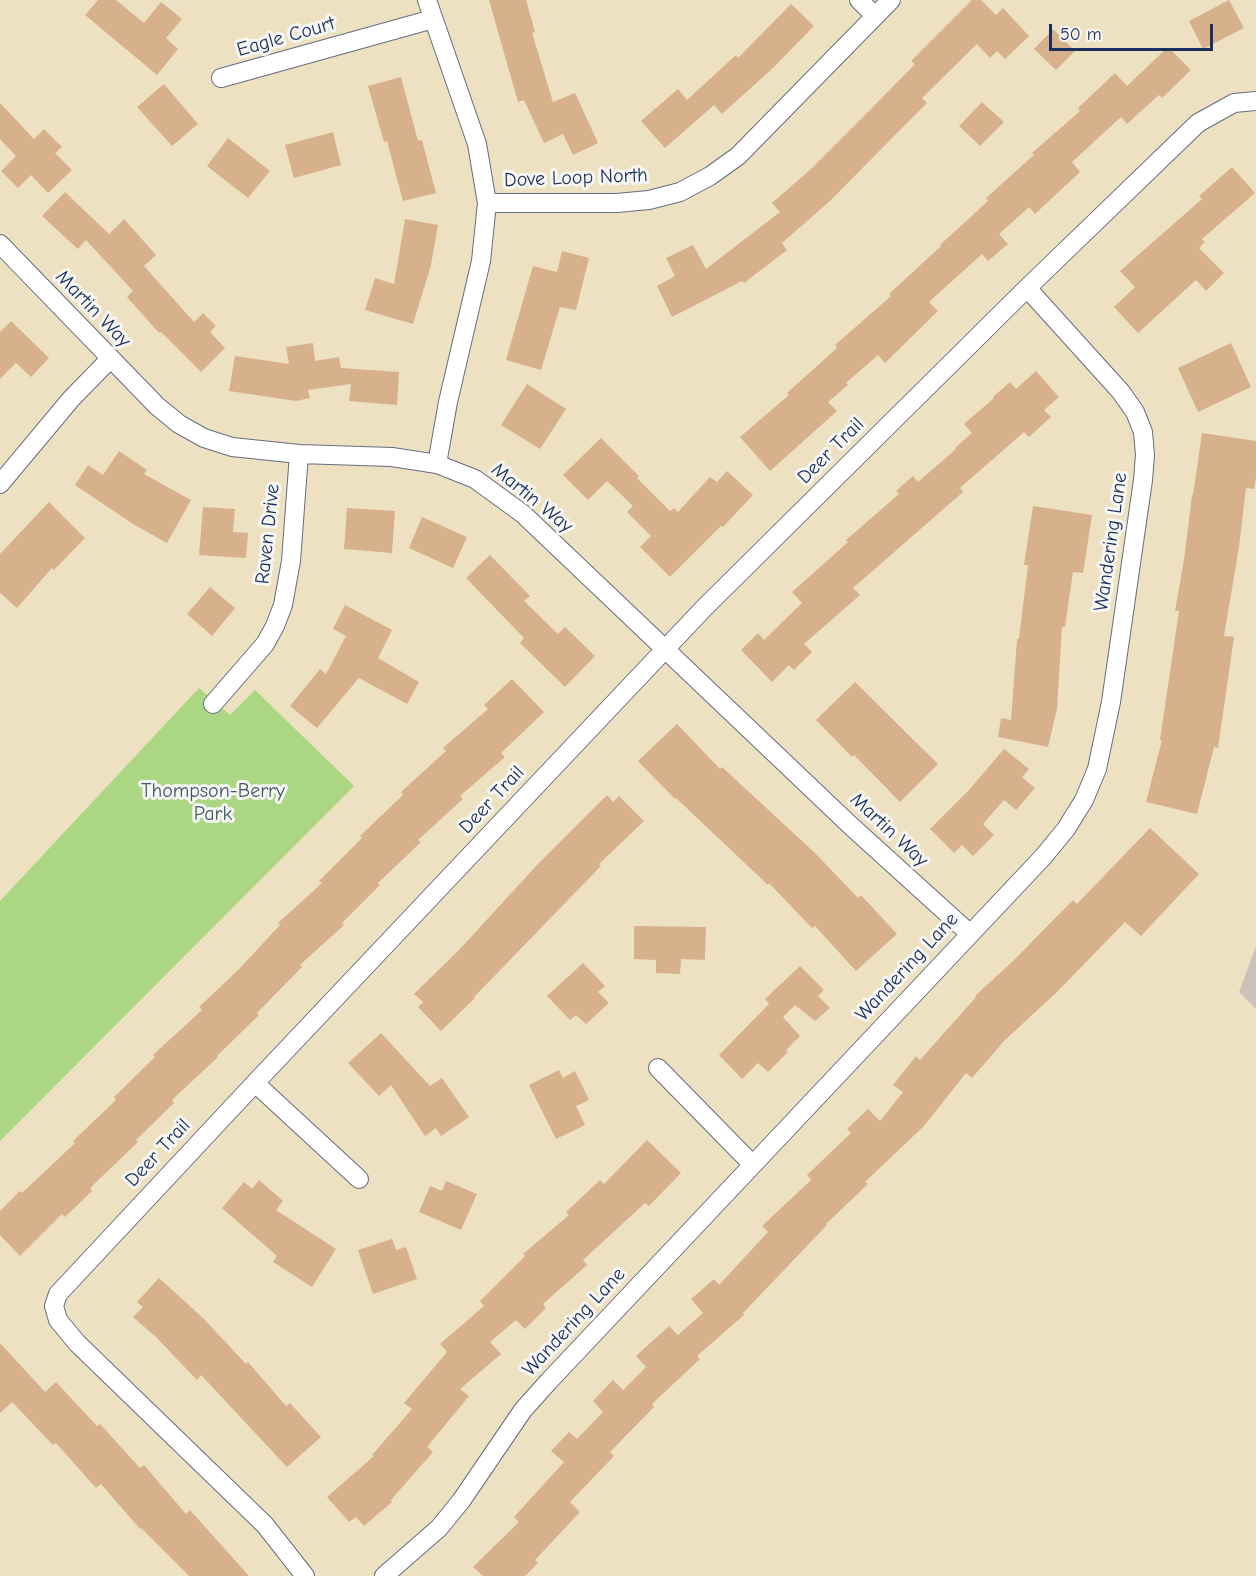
<!DOCTYPE html>
<style>
body{margin:0}
#map{position:relative;width:1256px;height:1576px;overflow:hidden;background:#ede1c2;font-family:"Comic Neue",sans-serif}
canvas{display:block}
.scale{position:absolute;left:1049px;top:24px;width:164px;height:27px;box-sizing:border-box;border:3px solid #1b2f5e;border-top:0;padding-left:8px;font-size:18px;line-height:21px;white-space:nowrap;color:#1b2f5e;-webkit-text-stroke:4px #f6f6f2;paint-order:stroke}
</style>
<div id="map">
<canvas width="1256" height="1576"></canvas>
<div class="scale">50 m</div>
</div>
<script>
const c = document.querySelector('canvas').getContext('2d');
c.lineJoin = 'round';
function paint(path, color) { c.fillStyle = color; c.fill(path, 'evenodd'); }
const toPath = rows => new Path2D(rows.map(r => 'M' + r).join(''));
function stroke(path, color, width, dash) { c.strokeStyle = color; c.lineWidth = width; c.lineCap = dash ? 'butt' : 'round'; c.setLineDash(dash || []); c.stroke(path); }
function drawText(font, color, halo, rows, align = 'center') {
  c.font = font + ' "Comic Neue",sans-serif'; c.lineWidth = 6; c.setLineDash([]); c.textBaseline = 'middle'; c.strokeStyle = halo; c.fillStyle = color; for (const [text, x, y, turn = 0] of rows) {
    c.save(); c.translate(x, y); c.rotate((+turn || 0) * Math.PI / 180); c.textAlign = isNaN(turn) ? turn : align; if (halo) c.strokeText(text, 0, 0); c.fillText(text, 0, 0); c.restore();
  }
}
paint(toPath([
 [1256,946,1256,1009,1239,992]
]), '#ccc2b9');
paint(toPath([
 [199,688,230,715,255,690,354,786,0,1141,0,901]
]), '#abd682');
paint(toPath([
 [98,0,116,0,144,23,161,2,182,19,166,38,178,49,157,75,85,15],
 [489,0,526,0,535,32,532,33,553,102,575,93,598,143,573,155,563,134,544,143,524,100,518,102],
 [972,0,981,0,996,15,1003,8,1029,36,1005,59,997,51,990,58,977,44,922,98,927,103,894,136,831,200,782,243,787,250,744,283,742,281,672,317,657,286,675,276,666,258,693,245,706,269,780,212,772,203,811,169,868,112,915,64,911,61],
 [1229,0,1244,28,1203,49,1189,21],
 [791,4,814,26,772,69,722,114,714,105,665,148,641,121,678,89,687,100,736,55,738,58],
 [1053,29,1075,51,1056,70,1034,49],
 [1168,47,1191,70,1162,98,1159,95,1127,124,1121,117,1072,162,1080,172,1035,214,1029,207,999,234,1008,244,988,261,982,254,929,302,938,311,885,363,878,355,846,383,848,385,828,402,837,411,770,471,740,437,789,395,787,393,837,348,835,345,891,296,889,294,941,246,940,245,988,201,986,198,1034,155,1032,153,1080,111,1078,108,1115,73,1127,86],
 [401,77,418,141,422,140,436,193,403,201,387,141,384,142,368,86],
 [164,84,198,124,172,146,137,107],
 [982,102,1004,122,980,146,959,126],
 [0,103,34,139,44,129,62,147,55,153,72,170,48,193,31,175,18,188,1,171,16,156,0,139],
 [333,132,341,165,294,178,285,145],
 [228,138,270,171,248,198,207,166],
 [1232,167,1255,193,1202,239,1205,242,1199,248,1224,273,1206,291,1196,280,1138,333,1114,307,1135,287,1120,271,1202,199,1199,196],
 [65,192,109,234,124,219,156,255,144,266,194,322,203,313,216,326,210,332,225,348,201,372,161,332,159,333,127,297,133,291,86,240,78,249,42,216],
 [405,219,438,225,431,265,413,324,365,310,375,278,394,284],
 [562,251,589,258,576,310,560,307,541,370,506,360,533,266,557,272],
 [11,321,49,358,31,377,16,363,0,379,0,332],
 [313,343,315,361,339,357,341,368,399,372,397,405,349,401,351,384,308,390,310,398,296,401,229,391,235,356,289,364,286,347],
 [1231,343,1251,387,1198,412,1178,368],
 [1036,371,1059,397,1044,410,1051,417,1029,437,1024,432,960,488,963,492,853,588,860,595,804,644,812,652,794,670,789,665,772,682,741,650,758,633,764,640,802,603,792,592,848,542,846,540,899,494,896,491,913,476,918,482,956,449,955,448,972,433,964,424,994,398,993,397,1010,382,1016,389],
 [527,384,566,409,540,449,501,425],
 [1202,433,1256,441,1256,478,1254,489,1246,488,1239,547,1224,636,1234,637,1218,748,1214,747,1197,814,1146,802,1162,740,1160,740,1179,611,1175,611,1184,560,1192,495,1193,495],
 [601,438,639,476,637,478,670,511,674,508,678,512,710,477,717,482,727,471,753,495,723,527,721,526,670,577,640,547,651,536,627,512,633,506,607,481,588,500,563,475],
 [119,451,147,470,144,474,191,500,167,543,133,524,75,485,88,465,103,475],
 [49,502,85,538,54,570,52,568,17,608,0,593,0,554],
 [1033,506,1092,515,1083,573,1073,572,1065,627,1062,627,1057,709,1048,747,998,737,1001,718,1011,720,1017,639,1019,639,1028,565,1024,565],
 [203,507,235,509,233,532,248,533,246,558,199,555],
 [347,508,395,511,392,553,344,549],
 [422,517,467,537,453,568,409,548],
 [490,555,530,596,524,601,558,634,565,627,595,656,565,687,520,643,524,638,466,578],
 [210,587,235,608,212,636,187,614],
 [345,605,392,630,378,658,419,682,407,704,359,678,317,728,290,706,320,669,326,674,346,636,333,629],
 [512,679,544,712,501,753,505,757,460,796,463,799,418,840,421,842,378,883,380,885,342,923,344,925,300,965,302,967,257,1013,259,1015,217,1056,218,1057,172,1100,174,1103,136,1140,138,1142,90,1188,92,1191,65,1217,62,1214,20,1256,0,1235,0,1211,20,1191,22,1193,75,1143,73,1141,116,1100,114,1097,155,1057,153,1055,202,1010,199,1007,239,969,280,925,278,923,322,883,319,881,362,838,360,836,403,795,401,792,446,751,443,748,488,709,484,705],
 [855,682,938,764,900,802,854,755,852,757,816,720],
 [677,724,720,769,722,767,815,853,858,898,861,895,897,934,856,971,815,926,812,928,769,883,768,885,676,798,675,799,638,761],
 [1004,749,1029,769,1022,777,1035,788,1016,810,1004,800,983,824,994,835,973,856,962,845,954,853,930,829,969,790],
 [607,795,613,802,619,796,644,821,599,864,601,866,474,997,475,998,441,1031,418,1007,423,1002,414,994,460,949,537,865],
 [1150,828,1199,874,1141,936,1125,922,1057,992,1005,1040,972,1078,966,1073,924,1126,865,1182,868,1184,826,1224,827,1225,743,1313,744,1315,697,1356,700,1359,652,1404,654,1407,610,1452,614,1456,570,1502,580,1512,535,1560,538,1563,525,1576,483,1576,473,1567,519,1522,514,1517,564,1462,551,1451,569,1432,577,1439,603,1412,593,1401,613,1380,623,1390,646,1367,636,1356,669,1326,678,1335,703,1313,691,1299,714,1279,719,1285,768,1232,762,1226,811,1180,807,1175,851,1133,847,1129,868,1109,880,1121,903,1092,893,1085,916,1056,920,1060,976,997,975,996,1013,961,1073,900,1077,904],
 [634,926,706,927,705,960,681,959,680,974,656,973,656,960,634,959],
 [583,963,605,986,598,992,609,1003,586,1024,576,1015,570,1020,547,996],
 [800,966,824,990,818,996,830,1008,815,1021,795,1005,783,1017,800,1036,786,1050,788,1052,768,1072,758,1063,742,1079,719,1055,769,1004,765,999],
 [381,1033,430,1086,442,1078,469,1117,441,1136,436,1128,425,1136,391,1085,379,1096,348,1063],
 [559,1070,563,1078,575,1071,589,1100,576,1106,585,1125,556,1139,529,1085],
 [647,1140,681,1173,649,1206,645,1203,583,1260,587,1265,543,1304,546,1308,525,1329,516,1320,490,1342,501,1354,460,1389,469,1396,427,1447,433,1452,391,1500,392,1502,364,1526,356,1517,349,1522,327,1497,374,1456,372,1455,412,1409,404,1403,447,1352,440,1344,484,1306,480,1301,525,1256,523,1254,569,1215,566,1212,600,1180,604,1184],
 [259,1180,283,1201,276,1210,336,1249,312,1287,273,1262,277,1256,222,1208,244,1182,252,1189],
 [446,1181,477,1194,461,1230,419,1212,430,1186,442,1191],
 [392,1239,396,1250,406,1247,417,1279,373,1294,358,1250],
 [159,1278,203,1318,246,1364,248,1362,286,1406,290,1403,321,1437,287,1467,201,1375,197,1380,156,1337,133,1317,143,1307,137,1302],
 [0,1343,45,1392,56,1382,97,1426,100,1424,140,1468,144,1465,186,1514,190,1510,249,1576,189,1576,141,1528,140,1529,101,1484,96,1488,56,1443,53,1445,12,1402,0,1413]
]), '#d7b18c');
const minor = toPath([
 [427,0,477,144,487,203,481,261,448,402,437,464],
 [859,0,875,16],
 [221,78,433,19],
 [487,203,617,203,649,200,680,192,710,176,738,156,891,0],
 [0,244,157,406,179,424,204,438,232,447,299,454,392,457,437,464,475,479,523,514,851,826,969,933],
 [0,484,71,399,110,359],
 [213,704,265,644,275,626,283,605,291,561,299,454],
 [658,1068,752,1164],
 [255,1083,359,1179],
 [305,1576,265,1525,77,1343,58,1320,54,1306,58,1294,255,1083,705,607,1027,288,1198,123,1234,103,1256,101],
 [384,1576,439,1528,461,1501,523,1410,549,1381,1043,857,1066,829,1084,800,1097,769,1111,702,1143,480,1145,455,1143,432,1135,412,1121,392,1027,288]
]);
stroke(minor, '#646d81', 20);
stroke(minor, '#fff', 18);
drawText('20px', '#1b2f5e', '#f6f6f2', [
 ["Eagle Court",286,37,-16],
 ["Dove Loop North",576,178,-2],
 ["Martin Way",93,309,46],
 ["Deer Trail",831,451,-45],
 ["Martin Way",532,498,39],
 ["Raven Drive",268,534,-84],
 ["Wandering Lane",1111,542,-82],
 ["Deer Trail",492,800,-47],
 ["Martin Way",889,830,43],
 ["Wandering Lane",907,967,-47],
 ["Deer Trail",158,1153,-47],
 ["Wandering Lane",574,1322,-47]
]);
drawText('20px', '#3f5967', '#f6f6f2', [
 ["Thompson-Berry",213,791],
 ["Park",213,814]
]);
</script>
